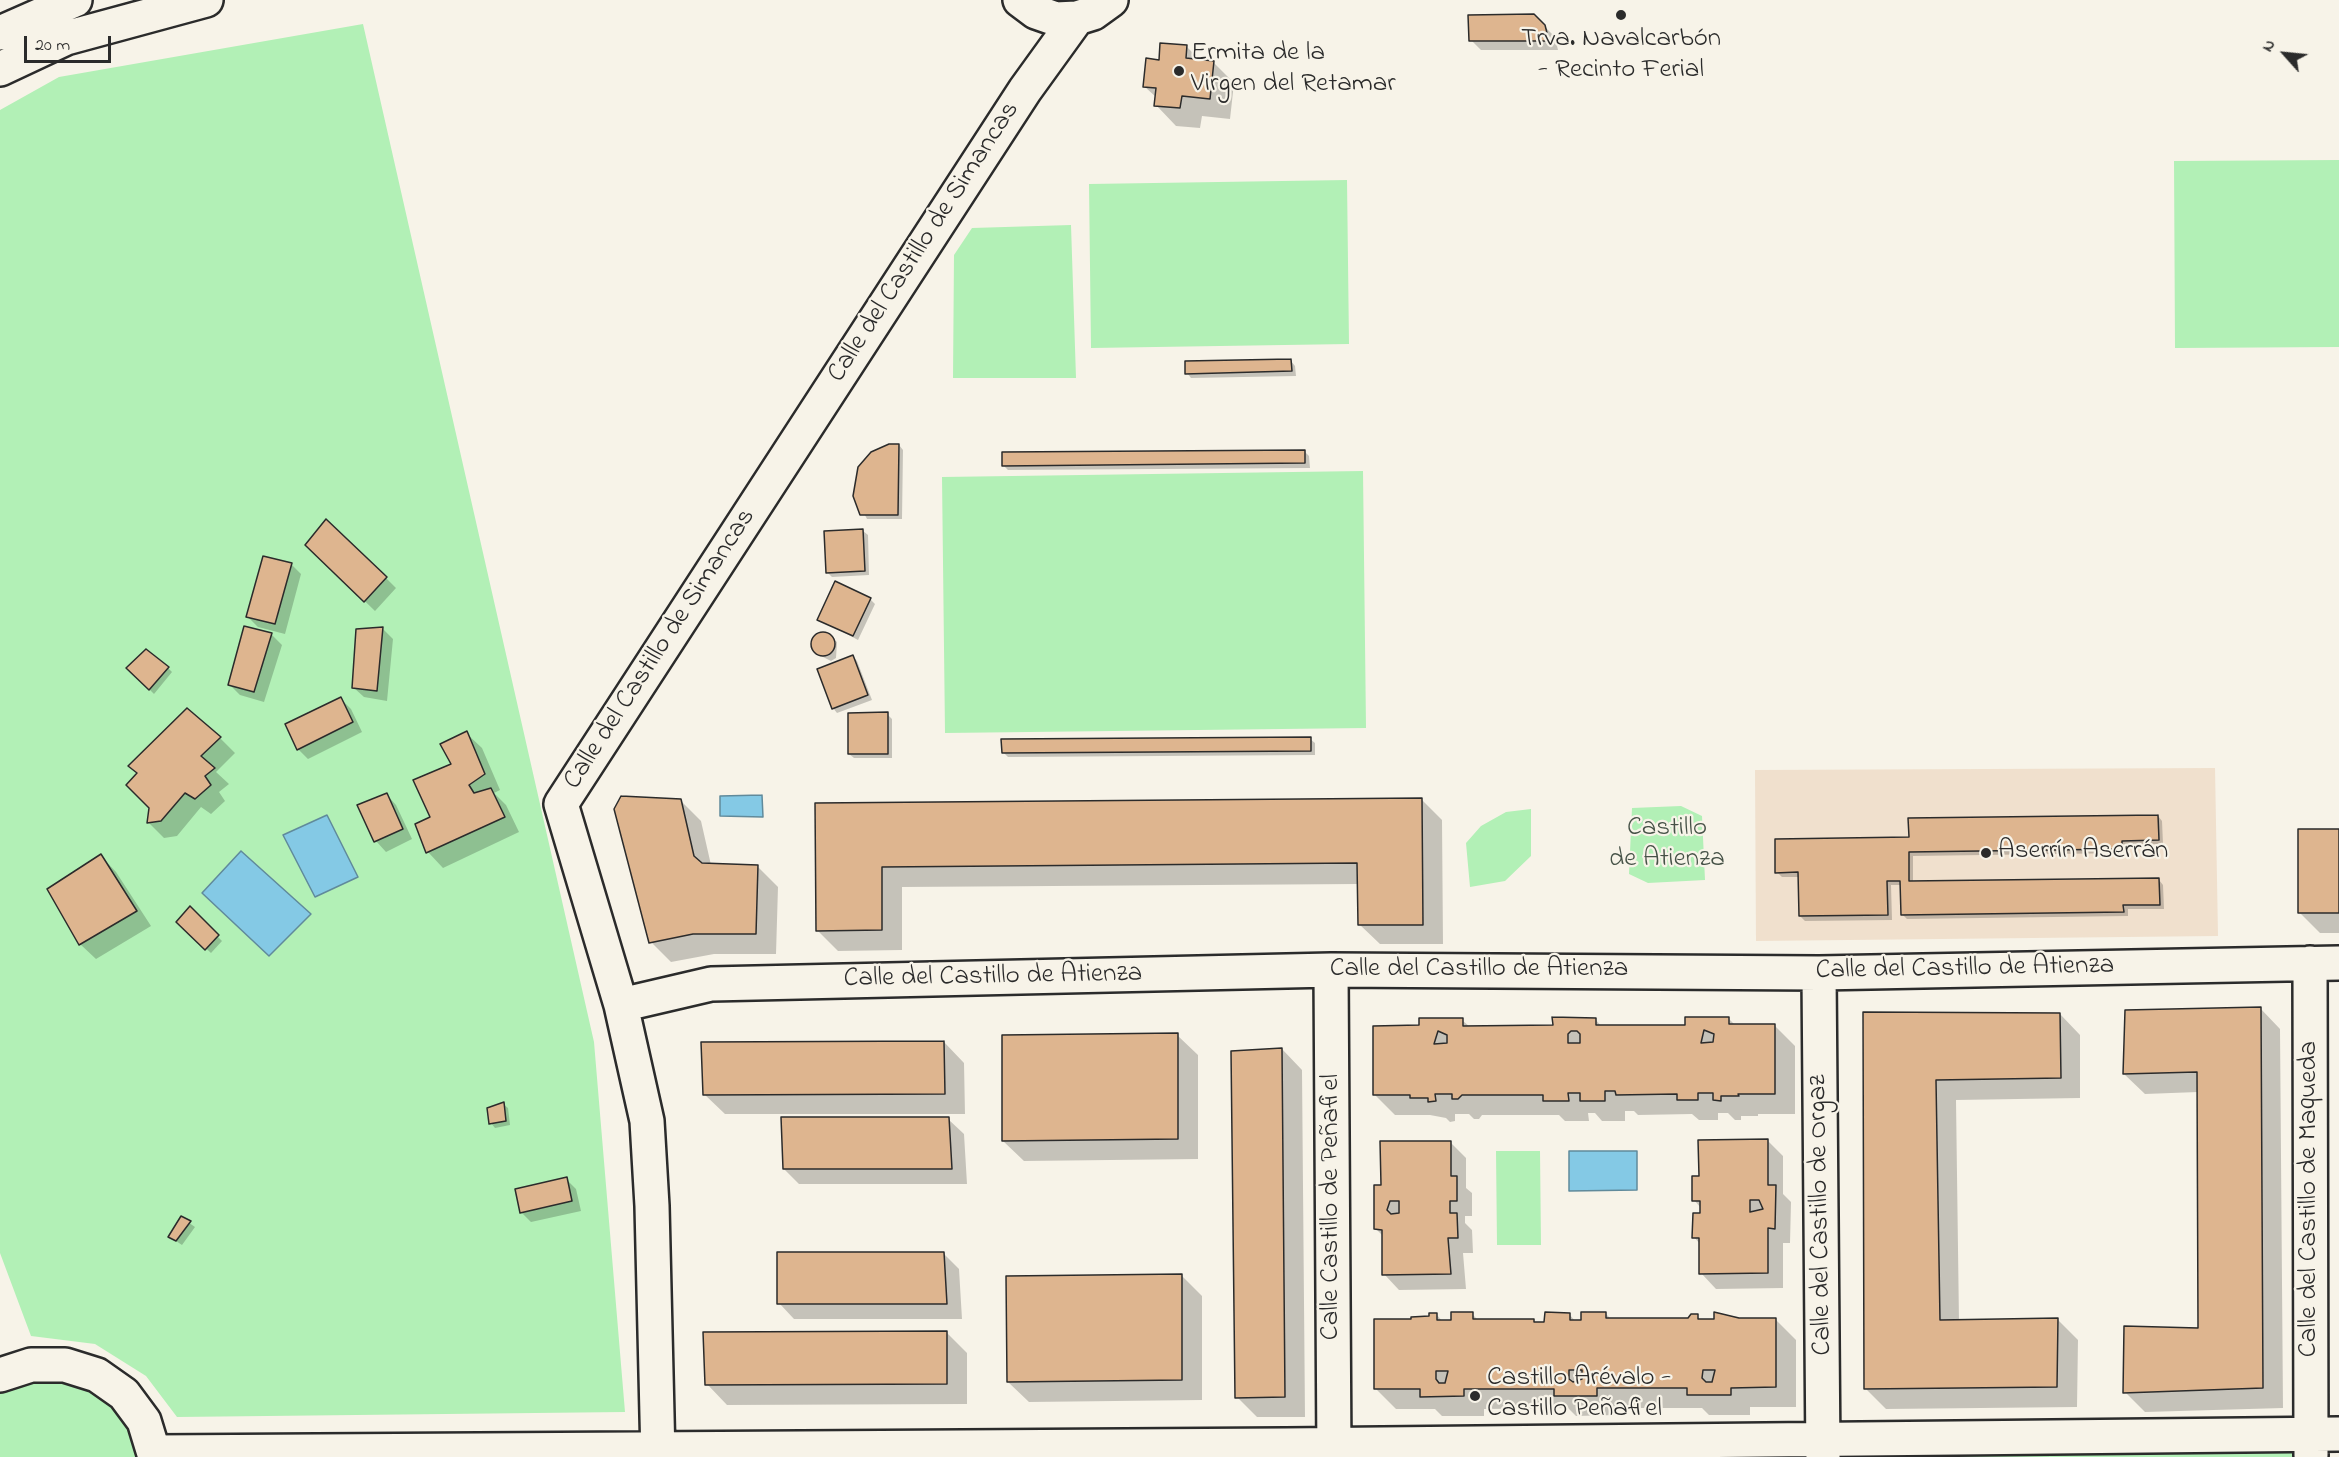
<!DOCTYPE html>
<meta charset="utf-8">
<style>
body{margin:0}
#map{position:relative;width:2339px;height:1457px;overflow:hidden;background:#f7f3e8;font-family:"Indie Flower",sans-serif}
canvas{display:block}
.north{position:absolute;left:2255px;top:24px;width:60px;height:60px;-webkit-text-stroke:4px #f7f3e8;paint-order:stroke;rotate:297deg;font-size:16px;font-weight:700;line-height:24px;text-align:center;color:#2b2b2b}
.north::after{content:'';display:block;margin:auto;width:21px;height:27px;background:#2b2b2b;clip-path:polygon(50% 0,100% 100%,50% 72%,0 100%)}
.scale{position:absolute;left:24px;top:36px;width:87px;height:27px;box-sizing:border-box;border:3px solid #2b2b2b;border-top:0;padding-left:8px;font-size:18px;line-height:21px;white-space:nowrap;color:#2b2b2b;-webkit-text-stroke:4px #f7f3e8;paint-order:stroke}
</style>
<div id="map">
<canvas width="2339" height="1457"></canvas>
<div class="north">N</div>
<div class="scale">20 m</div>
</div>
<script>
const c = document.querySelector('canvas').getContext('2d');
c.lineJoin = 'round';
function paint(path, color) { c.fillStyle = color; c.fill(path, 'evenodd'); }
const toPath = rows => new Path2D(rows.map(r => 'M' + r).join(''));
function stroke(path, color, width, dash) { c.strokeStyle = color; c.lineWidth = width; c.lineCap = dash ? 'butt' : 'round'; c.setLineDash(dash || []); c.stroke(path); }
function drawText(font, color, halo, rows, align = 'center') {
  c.font = font + ' "Indie Flower",sans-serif'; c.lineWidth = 4.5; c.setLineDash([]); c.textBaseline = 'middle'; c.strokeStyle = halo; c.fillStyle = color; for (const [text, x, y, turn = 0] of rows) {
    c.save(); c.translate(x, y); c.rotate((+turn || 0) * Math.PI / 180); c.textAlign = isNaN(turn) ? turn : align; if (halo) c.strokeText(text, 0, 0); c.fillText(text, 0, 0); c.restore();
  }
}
paint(toPath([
 [2215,768,2218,936,1756,941,1755,770]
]), '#f0e0cd');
paint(toPath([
 [363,24,594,1042,625,1412,177,1417,146,1376,95,1344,31,1336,0,1253,0,110,59,77],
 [2339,160,2339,347,2175,348,2174,161],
 [1347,180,1349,344,1091,348,1089,184],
 [1071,225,1076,378,953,378,954,255,972,228],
 [1363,471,1366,728,945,733,942,477],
 [1681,806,1702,816,1705,880,1648,883,1629,874,1632,808],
 [1531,809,1531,856,1505,881,1470,887,1466,843,1481,826,1506,812],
 [1496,1151,1540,1151,1541,1245,1497,1245],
 [54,1380,90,1389,107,1400,123,1415,134,1433,142,1457,0,1457,0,1393,18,1385],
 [2292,1448,2292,1457,1847,1457,1847,1451]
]), '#b2f0b6');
const water = toPath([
 [762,795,763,817,720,816,720,796,762,795],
 [327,815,358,877,315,897,283,835,327,815],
 [241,851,311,914,269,956,202,893,241,851],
 [1569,1151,1637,1151,1637,1190,1569,1191,1569,1151]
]);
paint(water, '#84c9e5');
stroke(water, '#608a9b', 1.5);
paint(toPath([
 [1533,15,1555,37,1558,50,1481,50,1471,40],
 [1187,47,1201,61,1213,62,1234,83,1230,119,1202,116,1200,128,1176,126,1156,105,1157,98,1145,87],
 [1291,361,1295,366,1296,376,1191,378,1187,373],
 [899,445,903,450,902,519,867,519,855,496,859,468],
 [1305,452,1309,456,1310,468,1008,470,1003,465],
 [863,531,868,535,869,575,832,577,827,572],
 [307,545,386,578,396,588,375,611],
 [291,564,301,574,285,634,258,627,248,617],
 [870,599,875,604,858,640,819,619],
 [245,628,272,635,282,645,264,702,240,695,229,684],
 [383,629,393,639,387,701,364,697,353,687,357,631],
 [826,634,837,642,836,658,831,661,819,655,812,644,814,638],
 [853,656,857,661,872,700,837,713,833,708],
 [128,668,168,668,172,672,154,694],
 [341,699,351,709,362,732,308,759,298,749],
 [887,714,892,719,892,758,854,758,849,754],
 [466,733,482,748,500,790,494,793,506,805,519,832,443,868,428,852,417,825,432,818],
 [220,738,235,753,216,772,229,784,219,792,225,801,211,814,201,807,177,836,164,838,148,822,151,808,128,785],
 [1310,739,1315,743,1315,755,1008,757,1003,752],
 [386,794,396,805,412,839,386,852,376,841,359,805],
 [1421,799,1442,820,1443,944,1380,944,1359,924,1359,884,902,887,902,950,838,951,818,931,817,804],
 [680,800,701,821,711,865,757,866,778,887,776,954,714,954,671,962,651,942],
 [2158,816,2162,821,2163,844,2126,845,2126,853,1913,856,1913,883,2159,880,2163,885,2164,909,2128,909,2128,916,1907,919,1902,914,1902,885,1891,885,1892,920,1805,921,1800,916,1800,877,1782,877,1777,872,1910,838],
 [2339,831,2339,933,2320,933,2300,913],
 [101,856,116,872,151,926,96,959,80,944],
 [190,909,222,941,211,953,178,922],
 [2260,1008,2280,1029,2283,1408,2145,1412,2125,1392,2199,1330,2198,1092,2145,1094,2124,1074],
 [1865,1014,2060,1014,2080,1035,2080,1098,1956,1100,1959,1322,2057,1319,2078,1340,2077,1407,1886,1409,1866,1389],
 [1728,1018,1736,1026,1775,1026,1795,1046,1795,1114,1758,1114,1758,1116,1741,1116,1741,1120,1735,1120,1728,1113,1718,1113,1718,1120,1699,1120,1692,1114,1638,1115,1634,1111,1625,1111,1625,1121,1602,1121,1595,1113,1588,1113,1589,1121,1565,1121,1559,1115,1482,1115,1479,1119,1474,1119,1469,1114,1455,1114,1455,1121,1450,1122,1446,1118,1430,1115,1395,1115,1375,1095,1421,1027,1462,1020,1470,1027,1554,1027,1595,1019,1602,1027,1687,1026],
 [1177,1035,1198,1055,1198,1159,1024,1161,1003,1141],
 [944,1042,964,1063,965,1114,725,1114,704,1094],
 [1282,1049,1302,1070,1305,1417,1257,1417,1237,1397],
 [503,1104,508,1108,510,1125,495,1128,491,1123],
 [948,1119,964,1134,967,1184,799,1184,784,1169],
 [1768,1141,1783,1156,1783,1194,1791,1202,1790,1243,1783,1243,1783,1288,1716,1289,1701,1273,1700,1244,1694,1237,1701,1215,1701,1208,1694,1200,1700,1178],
 [1450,1142,1466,1158,1466,1188,1472,1193,1472,1216,1465,1216,1465,1223,1472,1230,1473,1253,1463,1253,1466,1289,1399,1290,1384,1274,1383,1236,1375,1228,1383,1187],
 [566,1179,576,1189,581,1211,531,1222,521,1212],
 [182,1218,195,1227,182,1245,170,1237],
 [943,1253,959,1269,962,1319,794,1319,779,1303],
 [1182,1276,1202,1296,1202,1400,1029,1402,1008,1382],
 [1436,1314,1443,1322,1453,1322,1472,1314,1478,1320,1533,1320,1537,1324,1546,1324,1569,1314,1576,1322,1606,1314,1612,1320,1689,1320,1697,1316,1702,1321,1775,1319,1796,1340,1796,1407,1750,1407,1750,1415,1709,1415,1702,1408,1617,1408,1617,1415,1576,1416,1568,1408,1484,1409,1484,1416,1442,1416,1435,1409,1396,1409,1376,1389,1412,1321],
 [946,1332,967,1353,967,1404,727,1405,707,1384]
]), '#0003');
const building = toPath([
 [1534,14,1545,25,1549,41,1469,41,1468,15,1534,14],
 [1160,43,1187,45,1186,58,1214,61,1210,99,1182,96,1180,108,1154,106,1156,88,1143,87,1146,58,1159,60,1160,43],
 [1291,359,1292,371,1185,374,1185,361,1291,359],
 [889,444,899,444,898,515,860,515,853,496,858,467,871,452,889,444],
 [1305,450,1305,463,1002,466,1002,452,1305,450],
 [326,519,387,577,364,602,305,545,326,519],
 [863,529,865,571,826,573,824,531,863,529],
 [263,556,292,563,275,624,246,617,263,556],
 [835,581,871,598,853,636,817,620,835,581],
 [244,626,272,633,254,692,228,685,244,626],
 [383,627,377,691,352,688,356,629,383,627],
 '811 644a12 12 0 1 1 24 0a12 12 0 1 1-24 0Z',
 [146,649,169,667,149,690,126,668,146,649],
 [853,655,868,695,832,709,817,669,853,655],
 [341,697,353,722,297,750,285,724,341,697],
 [187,708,221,737,201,756,215,768,205,776,211,785,195,799,185,793,161,821,147,823,149,808,126,785,137,773,128,766,187,708],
 [888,712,888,754,848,754,848,713,888,712],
 [467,731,485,774,469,785,474,793,491,788,505,817,426,853,415,824,430,817,413,780,451,764,440,744,467,731],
 [1311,737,1311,751,1002,753,1001,739,1311,737],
 [387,793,403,829,374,842,357,805,387,793],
 [621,796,681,799,694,856,702,863,758,865,756,934,693,934,649,943,614,809,621,796],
 [1422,798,1423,925,1358,925,1357,863,882,867,882,930,816,931,815,803,1422,798],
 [2158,815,2159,840,2122,841,2122,849,1909,852,1909,881,2159,878,2160,905,2123,905,2124,912,1901,915,1900,881,1887,881,1888,915,1799,916,1798,872,1775,873,1775,839,1909,837,1908,818,2158,815],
 [2298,829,2339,829,2339,913,2298,913,2298,829],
 [101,854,137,911,79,945,47,889,101,854],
 [190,906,219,935,205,950,176,922,190,906],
 [2261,1007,2263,1388,2123,1393,2124,1326,2198,1328,2197,1072,2123,1074,2125,1010,2261,1007],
 [1863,1012,2060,1013,2061,1078,1936,1080,1940,1320,2058,1318,2057,1387,1864,1389,1863,1012],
 [1552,1017,1596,1018,1596,1025,1685,1025,1685,1017,1729,1017,1729,1024,1775,1024,1775,1094,1738,1094,1739,1096,1721,1096,1721,1101,1713,1100,1713,1093,1698,1093,1698,1100,1677,1100,1677,1094,1616,1095,1615,1091,1605,1091,1605,1101,1580,1101,1580,1093,1568,1093,1569,1101,1543,1101,1543,1095,1462,1095,1458,1099,1452,1099,1452,1094,1435,1094,1436,1101,1428,1102,1428,1098,1410,1098,1410,1095,1373,1095,1373,1026,1419,1025,1419,1018,1463,1018,1463,1026,1553,1025,1552,1017],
 [1704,1030,1714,1034,1713,1042,1701,1043,1704,1030],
 [1438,1031,1447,1035,1447,1043,1434,1044,1438,1031],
 [1571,1031,1577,1031,1580,1034,1580,1043,1568,1043,1568,1034,1571,1031],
 [1178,1033,1178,1139,1002,1141,1002,1035,1178,1033],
 [944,1041,945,1094,703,1095,701,1042,944,1041],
 [1282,1048,1285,1397,1235,1398,1231,1051,1282,1048],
 [504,1102,506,1121,489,1124,487,1108,504,1102],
 [781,1117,949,1117,952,1169,783,1169,781,1117],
 [1768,1139,1768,1185,1776,1185,1775,1229,1768,1228,1768,1273,1699,1274,1699,1238,1692,1238,1693,1213,1700,1213,1700,1201,1692,1201,1692,1176,1699,1176,1698,1140,1768,1139],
 [1750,1200,1759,1200,1763,1209,1750,1212,1750,1200],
 [1380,1141,1451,1141,1451,1176,1457,1176,1457,1201,1450,1201,1450,1213,1457,1213,1458,1238,1448,1238,1451,1274,1382,1275,1382,1230,1374,1229,1374,1185,1381,1185,1380,1141],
 [1390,1201,1399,1201,1399,1213,1391,1214,1387,1210,1390,1201],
 [567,1177,572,1201,520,1213,515,1189,567,1177],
 [181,1216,191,1221,176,1241,168,1237,181,1216],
 [777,1252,944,1252,947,1304,777,1304,777,1252],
 [1182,1274,1182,1380,1007,1382,1006,1276,1182,1274],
 [1451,1312,1473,1312,1473,1319,1534,1319,1534,1322,1544,1322,1545,1312,1570,1313,1570,1320,1581,1320,1581,1312,1606,1312,1606,1318,1688,1318,1691,1314,1698,1314,1698,1319,1714,1319,1714,1312,1739,1318,1776,1318,1776,1387,1731,1388,1731,1395,1687,1395,1687,1388,1597,1388,1597,1396,1554,1396,1554,1389,1464,1389,1464,1396,1420,1397,1420,1389,1374,1389,1374,1319,1411,1319,1411,1317,1429,1316,1429,1313,1437,1313,1437,1320,1451,1320,1451,1312],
 [1569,1370,1582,1370,1582,1379,1573,1382,1569,1379,1569,1370],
 [1703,1370,1715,1370,1712,1382,1706,1382,1702,1378,1703,1370],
 [1436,1371,1448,1371,1445,1383,1439,1383,1436,1379,1436,1371],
 [947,1331,947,1384,705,1385,703,1332,947,1331]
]);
paint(building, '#deb58f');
stroke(building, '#2b2b2b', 1.5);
const minor = toPath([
 [1020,0,1036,12,1056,19,1077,18,1093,13,1111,0],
 [0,33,75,0],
 [0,69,66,38,206,0],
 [2310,963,2311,1455],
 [1331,970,1334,1457],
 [1819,973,1823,1457],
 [621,1005,711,984,1331,970,1819,973,2339,963],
 [0,1375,31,1365,65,1365,97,1375,124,1394,144,1421,155,1457],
 [155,1452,1286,1445,2339,1434],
 [658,1457,652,1206,647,1121,621,1005,561,804,1025,90,1077,18]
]);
stroke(minor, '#2b2b2b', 38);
stroke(minor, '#f7f3e8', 33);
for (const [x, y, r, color] of [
 [1621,15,6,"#2b2b2b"],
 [1179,71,6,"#2b2b2b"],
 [1986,853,6,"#2b2b2b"],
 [1475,1396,6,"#2b2b2b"]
]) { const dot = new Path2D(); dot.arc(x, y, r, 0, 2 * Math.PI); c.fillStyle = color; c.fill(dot); stroke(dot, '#f7f3e8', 2); }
drawText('27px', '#2b2b2b', '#f7f3e8', [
 ["Trva. Navalcarbón",1621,41,"center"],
 ["- Recinto Ferial",1621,72,"center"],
 ["Ermita de la",1191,55],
 ["Virgen del Retamar",1191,86],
 ["Aserrín Aserrán",1998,853],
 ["Castillo Arévalo -",1487,1380],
 ["Castillo Peñafiel",1487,1411]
], 'left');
drawText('27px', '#2b2b2b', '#f7f3e8', [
 ["Calle del Castillo de Simancas",925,243,-57],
 ["Calle del Castillo de Simancas",661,650,-57],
 ["Calle del Castillo de Atienza",1965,970,-1],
 ["Calle del Castillo de Atienza",1479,971],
 ["Calle del Castillo de Atienza",993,978,-1],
 ["Calle del Castillo de Maqueda",2311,1199,-90],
 ["Calle Castillo de Peñafiel",1333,1207,-90],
 ["Calle del Castillo de Orgaz",1822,1215,-91]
]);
drawText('27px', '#465247', '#f7f3e8', [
 ["Castillo",1667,830],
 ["de Atienza",1667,861]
]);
</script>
